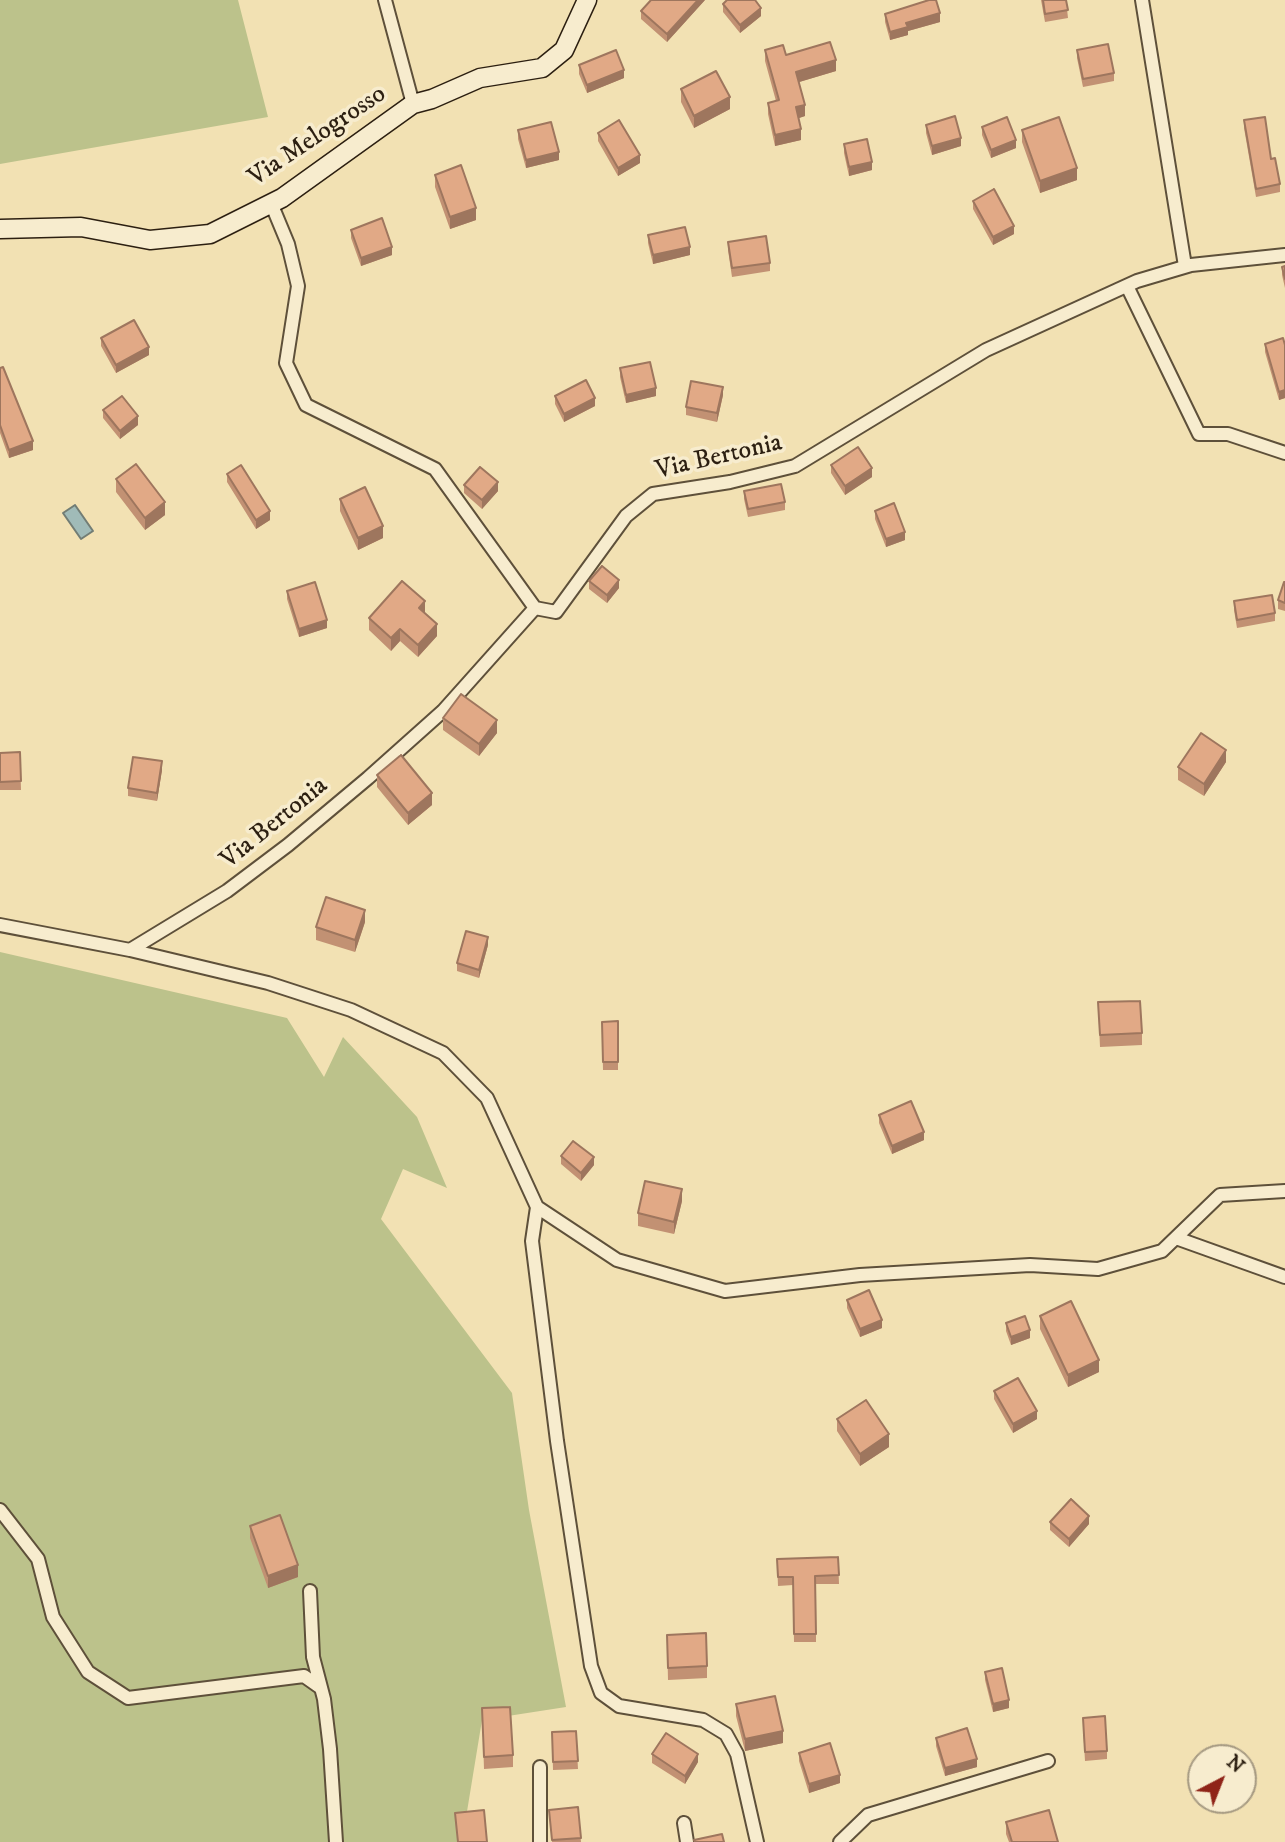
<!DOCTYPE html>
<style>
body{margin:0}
#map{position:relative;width:1285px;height:1842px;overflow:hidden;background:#f2e1b3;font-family:"IM FELL DW Pica",serif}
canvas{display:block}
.north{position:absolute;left:1187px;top:1744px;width:70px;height:70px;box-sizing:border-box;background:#f7ecce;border:2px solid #a69a82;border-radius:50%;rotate:42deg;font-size:19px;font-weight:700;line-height:28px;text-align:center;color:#2c1f11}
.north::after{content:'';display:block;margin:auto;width:24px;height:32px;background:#8f2418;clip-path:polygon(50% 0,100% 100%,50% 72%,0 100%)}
</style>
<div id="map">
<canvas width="1285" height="1842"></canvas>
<div class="north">N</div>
</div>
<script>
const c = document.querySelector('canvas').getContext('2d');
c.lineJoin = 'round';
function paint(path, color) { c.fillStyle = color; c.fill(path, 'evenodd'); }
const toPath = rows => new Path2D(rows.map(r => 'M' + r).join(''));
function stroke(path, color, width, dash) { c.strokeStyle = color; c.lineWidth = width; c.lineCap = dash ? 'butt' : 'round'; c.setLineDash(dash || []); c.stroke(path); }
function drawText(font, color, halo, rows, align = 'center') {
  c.font = font + ' "IM FELL DW Pica",serif'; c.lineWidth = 7; c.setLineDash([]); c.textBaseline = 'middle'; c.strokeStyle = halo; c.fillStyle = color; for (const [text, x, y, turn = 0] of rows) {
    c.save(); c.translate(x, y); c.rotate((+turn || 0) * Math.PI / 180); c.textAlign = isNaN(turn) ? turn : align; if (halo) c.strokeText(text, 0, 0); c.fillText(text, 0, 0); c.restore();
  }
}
paint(toPath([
 [0,0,238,0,268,117,0,164],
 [0,952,287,1018,324,1077,343,1037,417,1117,447,1188,403,1169,381,1219,512,1393,529,1510,566,1707,482,1720,462,1842,0,1842]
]), '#bcc28b');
const water = toPath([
 [75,505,93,531,81,539,63,513,75,505]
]);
paint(water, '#a0bbb8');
stroke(water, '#727d75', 2);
const street = toPath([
 [385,0,413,104],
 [1142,0,1185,266],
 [271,203,288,244,298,286,286,363,306,405,435,469,535,608],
 [1127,286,1199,434,1228,434,1285,453],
 [0,925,130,950,268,983,351,1010,443,1053,487,1098,537,1207,532,1241,557,1441,591,1666,601,1693,619,1706,703,1720,726,1734,737,1754,757,1842],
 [130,950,227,891,288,845,368,778,443,711,535,608,556,612,626,516,653,494,730,482,795,466,986,350,1137,281,1191,265,1285,255],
 [537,1207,617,1260,725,1291,860,1275,1030,1265,1098,1269,1162,1251,1220,1195,1285,1191],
 [1176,1238,1285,1277],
 [0,1510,38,1559,53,1617,88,1672,128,1698,304,1676,321,1688],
 [310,1591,313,1657,324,1699,330,1749,336,1842],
 [540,1767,540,1842],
 [684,1823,687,1842],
 [840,1842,868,1815,1048,1761]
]);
const secondary = toPath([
 [0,229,81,227,150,240,210,234,282,198,413,104,432,99,480,78,542,68,564,50,587,0]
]);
stroke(street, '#5e503a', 16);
stroke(secondary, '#2c1f11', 21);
stroke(street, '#f7ecce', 12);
stroke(secondary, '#f7ecce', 18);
paint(toPath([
 [705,0,667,42,641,19,641,11],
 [1041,0,1066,0,1068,18,1045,22],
 [723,4,761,16,740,33,723,12],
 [885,14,940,22,908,31,908,35,890,40,885,22],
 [765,50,836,71,799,82,805,116,799,118,801,140,775,146,768,114,768,103,776,101,765,61],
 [1077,50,1114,73,1114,81,1083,87,1077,58],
 [579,65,624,78,587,93,579,74],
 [681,89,730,109,694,128,681,102],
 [1244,120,1271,159,1280,184,1280,192,1256,197,1244,128],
 [926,125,961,146,932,155,926,133],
 [982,127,1016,148,991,158,982,135],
 [518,130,559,160,526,168,518,139],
 [1022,130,1077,180,1040,193,1022,142],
 [598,133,640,163,618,176,598,141],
 [844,144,872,170,849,176,844,153],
 [435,175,476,220,450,229,435,187],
 [973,201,1014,234,993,245,973,209],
 [351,230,392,255,361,266,351,238],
 [648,235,690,255,653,264,648,243],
 [728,242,770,263,770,271,732,277,728,250],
 [1285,266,1285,288,1282,275,1282,267],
 [101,338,149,355,116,373,101,346],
 [1265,344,1285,345,1285,398,1279,400,1265,352],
 [0,368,33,450,9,458,0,433],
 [620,368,656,396,626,403,620,377],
 [723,395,717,422,686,415,686,407],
 [555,396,595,406,564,422,555,404],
 [103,410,138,425,120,439,103,418],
 [831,465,872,477,845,495,831,473],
 [227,474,270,520,256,529,227,482],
 [116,479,165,515,145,530,116,492],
 [464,485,498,491,482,509,464,493],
 [744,491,785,502,785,510,748,517,744,499],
 [340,499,383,538,358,550,340,511],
 [875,511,905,540,886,547,875,519],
 [589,581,619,588,607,603,589,589],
 [1285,582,1285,611,1278,609,1278,600],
 [287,591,327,628,299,637,287,599],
 [1234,601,1275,613,1275,621,1237,628,1234,610],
 [425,613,437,636,418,657,400,641,391,651,369,630,369,618],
 [443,718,497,733,479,756,443,730],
 [20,752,21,790,0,790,0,753],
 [1226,762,1204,796,1178,780,1178,767],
 [162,770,157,801,128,796,128,788],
 [377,775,432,805,408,825,377,787],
 [365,922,355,952,316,940,316,927],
 [488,945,479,978,457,971,457,963],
 [1098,1002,1142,1033,1142,1045,1100,1047],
 [618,1021,618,1070,603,1070,602,1022],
 [879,1115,924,1140,892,1154,879,1123],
 [561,1156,594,1165,581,1181,561,1164],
 [682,1201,674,1234,638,1226,638,1213],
 [847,1300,882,1328,860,1337,847,1308],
 [1040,1316,1099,1372,1068,1387,1040,1329],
 [1006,1323,1030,1338,1011,1345,1006,1331],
 [994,1391,1037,1419,1013,1433,994,1399],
 [837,1419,889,1447,860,1466,837,1431],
 [1050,1522,1089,1524,1069,1547,1050,1530],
 [250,1526,298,1577,268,1588,250,1538],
 [838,1557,839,1584,816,1584,816,1642,794,1642,793,1585,778,1586,777,1559],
 [667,1635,707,1666,707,1678,668,1680],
 [985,1672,1009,1708,993,1712,985,1680],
 [736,1704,783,1743,745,1751,736,1716],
 [482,1708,513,1755,513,1767,484,1769],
 [1083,1726,1107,1751,1107,1759,1085,1761],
 [576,1731,578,1769,553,1770,552,1732],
 [936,1738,977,1767,945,1776,936,1746],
 [799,1753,840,1783,809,1793,799,1761],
 [652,1754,698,1762,685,1784,652,1763],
 [578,1807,581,1842,552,1842,549,1810],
 [1006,1822,1058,1842,1009,1842,1006,1834]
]), '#c29173');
paint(toPath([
 [698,0,705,0,667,42,667,34],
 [761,8,761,16,740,33,740,25],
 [940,13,940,22,908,31,908,35,890,40,890,32,906,23],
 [836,60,836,71,796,83,796,72],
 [624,70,624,78,587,93,587,85],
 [730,97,730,109,694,128,694,116],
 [805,105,805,116,796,119,796,107],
 [801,129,801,140,775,146,775,135],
 [961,138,961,146,932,155,932,146],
 [1016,140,1016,148,991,158,991,150],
 [559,152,559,160,526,168,526,160],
 [640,155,640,163,618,176,618,168],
 [872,162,872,170,849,176,849,167],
 [1077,168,1077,180,1040,193,1040,181],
 [476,208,476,220,450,229,450,217],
 [1014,226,1014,234,993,245,993,237],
 [392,247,392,255,361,266,361,258],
 [690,247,690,255,653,264,653,255],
 [149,347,149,355,116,373,116,365],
 [723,387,723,395,717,422,717,413],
 [656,388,656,396,626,403,626,395],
 [1285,390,1285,398,1279,400,1279,392],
 [595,398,595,406,564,422,564,414],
 [138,416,138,425,120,439,120,431],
 [33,441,33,450,9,458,9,450],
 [872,468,872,477,845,495,845,486],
 [498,482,498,491,482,509,482,500],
 [165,502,165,515,145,530,145,518],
 [270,511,270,520,256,529,256,520],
 [383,526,383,538,358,550,358,538],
 [905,532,905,540,886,547,886,539],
 [619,580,619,588,607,603,607,595],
 [425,601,425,613,419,608],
 [327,620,327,628,299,637,299,629],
 [437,624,437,636,418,657,418,645],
 [400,629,400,641,391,651,391,638],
 [497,720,497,733,479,756,479,744],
 [1226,750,1226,762,1204,796,1204,784],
 [162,761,162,770,157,801,157,793],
 [432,793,432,805,408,825,408,813],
 [365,910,365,922,355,952,355,940],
 [488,937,488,945,479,978,479,970],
 [924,1132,924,1140,892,1154,892,1146],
 [594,1157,594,1165,581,1181,581,1173],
 [682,1189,682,1201,674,1234,674,1222],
 [882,1320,882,1328,860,1337,860,1329],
 [1030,1330,1030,1338,1011,1345,1011,1337],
 [1099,1360,1099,1372,1068,1387,1068,1375],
 [1037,1411,1037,1419,1013,1433,1013,1424],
 [889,1434,889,1447,860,1466,860,1454],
 [1089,1516,1089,1524,1069,1547,1069,1539],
 [298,1565,298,1577,268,1588,268,1576],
 [1009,1700,1009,1708,993,1712,993,1704],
 [783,1731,783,1743,745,1751,745,1739],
 [698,1754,698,1762,685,1784,685,1776],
 [977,1759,977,1767,945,1776,945,1768],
 [840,1775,840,1783,809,1793,809,1784]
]), '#9e765e');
const building = toPath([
 [651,0,698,0,667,34,641,11,651,0],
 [727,0,755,0,761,8,740,25,723,4,727,0],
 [929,0,936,0,940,13,906,23,908,27,890,32,885,14,929,0],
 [1043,0,1066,0,1068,10,1045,14,1043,0],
 [830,42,836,60,796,72,805,105,796,107,801,129,775,135,768,103,779,100,765,50,783,45,786,55,830,42],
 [1108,44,1114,73,1083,79,1077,50,1108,44],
 [616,50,624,70,587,85,579,65,616,50],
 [716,71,730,97,694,116,681,89,716,71],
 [955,116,961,138,932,146,926,125,955,116],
 [1007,117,1016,140,991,150,982,127,1007,117],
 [1059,117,1077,168,1040,181,1022,130,1059,117],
 [1265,117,1271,159,1275,158,1280,184,1256,189,1244,120,1265,117],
 [619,120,640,155,618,168,598,133,619,120],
 [551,122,559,152,526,160,518,130,551,122],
 [867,139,872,162,849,167,844,144,867,139],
 [461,165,476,208,450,217,435,175,461,165],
 [994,189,1014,226,993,237,973,201,994,189],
 [382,218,392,247,361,258,351,230,382,218],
 [685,227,690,247,653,255,648,235,685,227],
 [766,236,770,263,732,268,728,242,766,236],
 [1285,266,1285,279,1282,267,1285,266],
 [134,320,149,347,116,365,101,338,134,320],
 [1283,338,1285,345,1285,390,1279,392,1265,344,1283,338],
 [650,362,656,388,626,395,620,368,650,362],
 [3,367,33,441,9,450,0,425,0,368,3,367],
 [586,380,595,398,564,414,555,396,586,380],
 [691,381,723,387,717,413,686,407,691,381],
 [122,396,138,416,120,431,103,410,122,396],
 [858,447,872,468,845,486,831,465,858,447],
 [136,464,165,502,145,518,116,479,136,464],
 [241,465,270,511,256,520,227,474,241,465],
 [480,467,498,482,482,500,464,485,480,467],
 [781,484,785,502,748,509,744,491,781,484],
 [365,487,383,526,358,538,340,499,365,487],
 [894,503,905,532,886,539,875,511,894,503],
 [602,566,619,580,607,595,589,581,602,566],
 [402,581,425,601,419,608,437,624,418,645,400,629,391,638,369,618,402,581],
 [315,582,327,620,299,629,287,591,315,582],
 [1284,582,1285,582,1285,603,1278,600,1284,582],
 [1272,595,1275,613,1237,620,1234,601,1272,595],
 [461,694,497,720,479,744,443,718,461,694],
 [1201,733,1226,750,1204,784,1178,767,1201,733],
 [20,752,21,781,0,782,0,753,20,752],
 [401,755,432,793,408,813,377,775,401,755],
 [133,757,162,761,157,793,128,788,133,757],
 [326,897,365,910,355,940,316,927,326,897],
 [466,931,488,937,479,970,457,963,466,931],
 [1140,1001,1142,1033,1100,1035,1098,1002,1140,1001],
 [618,1021,618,1062,603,1062,602,1022,618,1021],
 [911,1101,924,1132,892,1146,879,1115,911,1101],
 [573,1141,594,1157,581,1173,561,1156,573,1141],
 [645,1181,682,1189,674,1222,638,1213,645,1181],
 [869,1290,882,1320,860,1329,847,1300,869,1290],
 [1071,1301,1099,1360,1068,1375,1040,1316,1071,1301],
 [1025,1316,1030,1330,1011,1337,1006,1323,1025,1316],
 [1018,1378,1037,1411,1013,1424,994,1391,1018,1378],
 [866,1400,889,1434,860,1454,837,1419,866,1400],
 [1071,1499,1089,1516,1069,1539,1050,1522,1071,1499],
 [280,1515,298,1565,268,1576,250,1526,280,1515],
 [838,1557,839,1575,815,1576,816,1634,794,1634,793,1577,778,1577,777,1559,838,1557],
 [706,1633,707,1666,668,1668,667,1635,706,1633],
 [1002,1668,1009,1700,993,1704,985,1672,1002,1668],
 [775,1696,783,1731,745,1739,736,1704,775,1696],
 [510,1707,513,1755,484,1757,482,1708,510,1707],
 [1105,1716,1107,1751,1085,1752,1083,1718,1105,1716],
 [967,1728,977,1759,945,1768,936,1738,967,1728],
 [576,1731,578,1761,553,1762,552,1732,576,1731],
 [666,1733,698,1754,685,1776,652,1754,666,1733],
 [830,1743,840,1775,809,1784,799,1753,830,1743],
 [578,1807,581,1838,552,1840,549,1810,578,1807],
 [484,1810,487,1842,458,1842,455,1813,484,1810],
 [1049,1810,1058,1842,1012,1842,1006,1822,1049,1810],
 [722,1834,724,1842,695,1842,694,1840,722,1834]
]);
paint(building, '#e1a986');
stroke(building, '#9e765e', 2);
drawText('26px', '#2c1f11', '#f7ecce', [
 ["Via Melogrosso",318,137,-34],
 ["Via Bertonia",719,458,-13],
 ["Via Bertonia",275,824,-39]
]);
</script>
